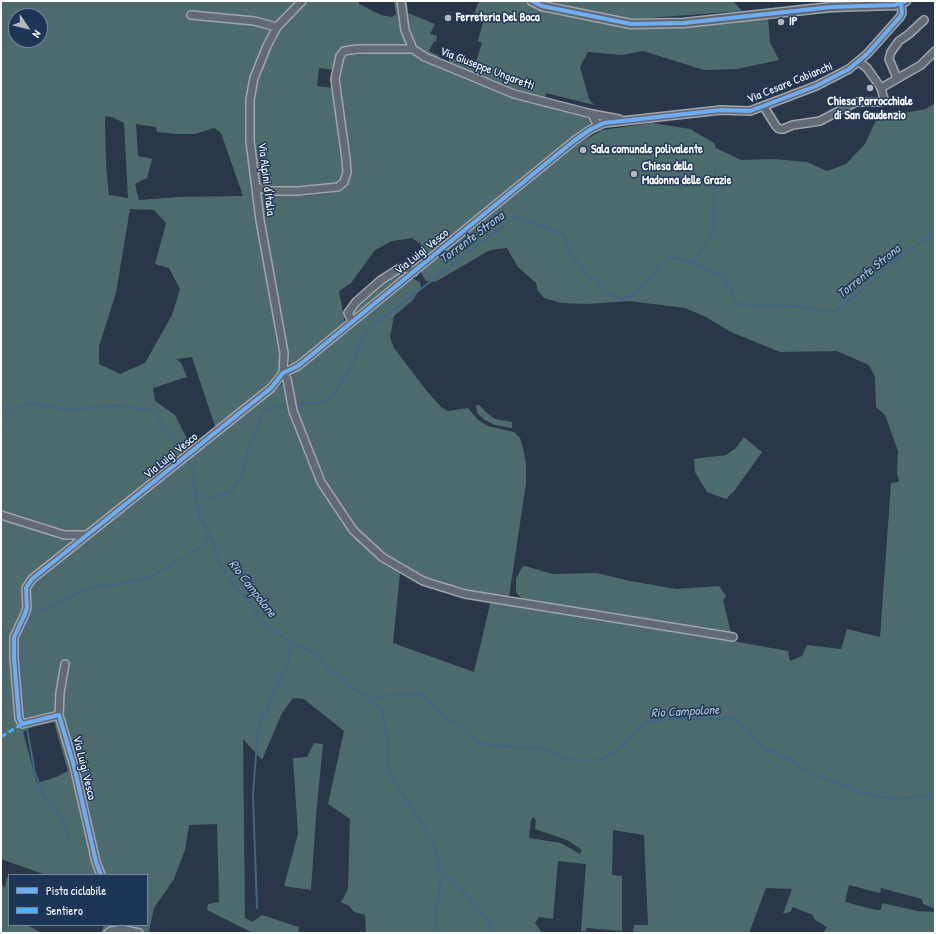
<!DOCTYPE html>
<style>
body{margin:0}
#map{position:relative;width:936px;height:934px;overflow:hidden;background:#2a374a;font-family:"Patrick Hand",sans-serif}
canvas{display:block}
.frame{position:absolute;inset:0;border:2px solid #fff;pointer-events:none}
.legend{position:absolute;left:8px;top:874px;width:140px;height:52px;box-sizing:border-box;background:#1d3557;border:1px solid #77869a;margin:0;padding:5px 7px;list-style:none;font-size:12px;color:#fff}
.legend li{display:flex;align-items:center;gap:8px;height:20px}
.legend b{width:20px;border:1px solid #77869a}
.north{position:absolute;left:8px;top:8px;width:40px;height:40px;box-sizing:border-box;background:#1d3557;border:1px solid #77869a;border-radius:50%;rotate:125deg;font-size:11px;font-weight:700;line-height:16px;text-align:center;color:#fff}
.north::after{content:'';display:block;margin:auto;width:14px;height:18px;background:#b4b9c0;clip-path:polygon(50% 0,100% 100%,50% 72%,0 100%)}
</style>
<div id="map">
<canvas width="936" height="934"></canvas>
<div class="frame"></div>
<ul class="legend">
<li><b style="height:5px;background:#6dadf4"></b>Pista ciclabile</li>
<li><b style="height:5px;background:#4cb0f7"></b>Sentiero</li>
</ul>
<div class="north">N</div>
</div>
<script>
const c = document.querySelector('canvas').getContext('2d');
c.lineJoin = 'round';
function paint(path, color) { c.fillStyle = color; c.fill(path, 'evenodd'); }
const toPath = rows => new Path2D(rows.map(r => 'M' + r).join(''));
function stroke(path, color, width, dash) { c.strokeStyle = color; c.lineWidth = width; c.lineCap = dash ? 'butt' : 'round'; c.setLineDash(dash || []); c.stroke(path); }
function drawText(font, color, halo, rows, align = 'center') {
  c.font = font + ' "Patrick Hand",sans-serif'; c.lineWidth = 3; c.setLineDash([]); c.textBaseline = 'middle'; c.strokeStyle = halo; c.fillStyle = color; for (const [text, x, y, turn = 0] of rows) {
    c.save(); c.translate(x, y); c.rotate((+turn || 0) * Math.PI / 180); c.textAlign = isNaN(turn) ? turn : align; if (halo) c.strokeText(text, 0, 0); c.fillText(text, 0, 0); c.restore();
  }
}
paint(toPath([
 [1,1,296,1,277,23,263,20,234,22,275,27,251,80,246,115,253,192,282,368,270,383,216,429,192,357,176,359,181,363,187,377,153,388,155,401,175,415,191,447,101,523,83,532,68,533,1,512],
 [16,16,40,16,40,40,16,40],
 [105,116,112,117,124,123,128,198,109,195,106,164],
 [136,124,156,127,157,132,176,134,195,134,214,128,221,133,243,196,178,197,139,200,135,184,147,178,152,159,138,156],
 [130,209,154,210,166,223,155,264,169,268,180,289,172,315,145,363,120,374,99,364,99,346,116,293],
 [306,1,359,1,359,4,381,15,392,17,396,14,394,1,398,1,410,47,340,51,334,70,319,68,317,86,333,88,344,172,341,180,336,183,295,189,268,187,258,184,253,136,252,107,256,76,279,30],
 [404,1,407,1,408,13,435,24,430,34,437,36,436,42,434,41,429,51,439,56,438,58,425,53,417,45,408,32],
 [479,1,526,1,541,8,629,26,768,17,770,42,779,60,737,69,704,70,643,51,622,55,588,52,580,67,589,99,594,105,546,93,544,100,514,90,449,64,449,57,474,68,482,43,478,41,484,19,473,17],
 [549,1,733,1,742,11,634,19,604,15],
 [379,53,415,53,541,104,591,119,591,122,416,267,413,263,421,251,421,244,412,238,392,241,375,250,351,283,339,291,345,324,295,364,291,364,288,361,280,321,259,192,270,195,304,196,331,193,343,189,349,180,351,161,340,87,339,73,342,58,346,55],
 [935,103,935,909,923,904,922,899,881,888,880,893,849,885,845,902,876,910,881,910,882,903,917,911,935,912,935,933,823,933,827,927,814,919,813,915,793,907,790,912,783,914,792,889,766,888,749,933,633,933,634,925,648,925,644,835,613,830,612,875,622,876,622,931,587,928,585,932,581,931,586,864,558,861,553,919,539,917,535,923,542,933,366,933,365,915,354,912,349,906,341,902,348,889,350,819,328,804,344,731,304,699,293,698,282,713,262,760,243,739,245,918,252,922,262,915,299,927,298,933,253,933,207,910,208,904,219,902,217,824,189,825,185,850,174,879,154,908,149,931,153,933,101,933,104,925,147,925,147,875,46,875,1,859,1,520,53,536,58,539,76,541,48,565,32,574,25,585,24,610,18,621,17,649,18,636,28,617,29,588,33,584,283,383,289,410,316,481,341,519,355,538,379,560,400,573,393,643,474,672,491,600,638,624,788,651,790,661,802,656,807,645,841,649,847,629,880,637,891,483,899,482,897,473,898,451,885,415,876,407,875,377,869,365,837,351,780,352,731,332,706,317,685,308,629,301,587,304,561,303,544,298,538,291,536,283,518,267,507,248,490,250,435,282,426,281,420,271,573,146,603,130,652,123,690,129,714,143,716,148,741,160,773,159,807,162,827,171,846,164,865,144,877,118,926,109],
 [54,722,68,771,56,777,37,783,23,732,29,728],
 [533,817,536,820,535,829,567,840,582,850,580,854,561,843,529,838,531,820],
 [404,273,405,275,354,318,353,311,358,303,380,283,394,275],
 [408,279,414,279,420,282,421,287,413,300,394,316,390,337,394,348,426,390,441,407,448,411,468,408,478,420,488,426,514,432,520,438,523,448,526,464,526,483,509,597,497,597,470,591,423,579,386,557,355,529,322,479,295,410,289,376],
 [476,405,479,405,488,414,495,419,512,422,512,428,495,425,485,420,477,413],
 [744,437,762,452,735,490,726,499,707,492,695,472,694,459,726,455,736,448],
 [525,566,553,574,596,573,630,581,676,589,719,586,726,596,723,600,731,633,522,599,516,592,516,579,522,567],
 [314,743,323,744,316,816,311,890,284,886,298,834,293,758,307,757],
 [7,877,9,878,9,925,27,925,42,933,1,933,1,878,1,883,5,888]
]), '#4d6b6d');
stroke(toPath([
 [693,263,714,231,715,168],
 [1,418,28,403,70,410,115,405,154,411,193,469,195,491,202,496,216,497,233,491,242,475,247,453,263,412,284,404,321,403,333,396,350,369,366,331,516,216,564,235,569,252,590,278,596,280,605,292,621,299,631,296,646,284,661,264,670,258,683,259,724,277,737,304,793,306,834,312,870,284,900,256,935,233],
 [195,491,200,518,212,539,216,556,228,577,246,598,262,621,292,644,315,653,327,667,346,684,369,698,400,694,422,695,440,713,460,726,478,743,512,747,539,748,571,760,599,760,615,752,644,723,666,719,733,718,748,729,764,748,785,757,809,772,862,793,895,799,935,794],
 [369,698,382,710,388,747,388,770,435,845,439,869,459,887,488,919,494,933],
 [70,841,61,817,45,798,35,773,23,707,20,644,21,630,33,614,82,592,100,585,113,585,150,577,203,546,210,535],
 [257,908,253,795,258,728,288,662,292,644],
 [440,933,434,923,442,871]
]), '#426586', 2);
const minor = toPath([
 [302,1,277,27,267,46,254,78,250,100,250,141,260,220,284,353,283,373,287,379,293,411,321,482,353,530,382,557,423,581,465,594,733,637],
 [401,1,405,30,413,49,425,57,514,94,592,114,598,126],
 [191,15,254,21,277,27],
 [897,78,889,59,891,52,899,41,909,34,924,20],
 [881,88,921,65,935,51],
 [764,107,776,126,779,129,783,129,793,125,820,121,856,102,881,102,884,99,881,88,867,68,859,62],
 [592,114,619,119],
 [256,187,271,191,298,191,338,187,344,182,347,172,346,159,335,79,340,56,344,51,358,49,413,49],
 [352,321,348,313,356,302,381,280,400,268,408,268,414,272],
 [1,515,64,535,85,535],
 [59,715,60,693,65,664],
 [101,875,96,862,74,766,59,715,22,724,19,718,14,658,14,637,24,616,27,608,26,588,32,579,271,388,283,373,298,366,575,140,591,129,604,123,721,110,750,111,816,86,849,69,867,54,900,17,902,13,901,3],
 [108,933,111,931,121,929,139,933]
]);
const major = toPath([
 [532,1,542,6,631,24,684,23,831,7,895,5,906,1]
]);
stroke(minor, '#9fa5ae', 10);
stroke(major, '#9fa5ae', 11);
stroke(minor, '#636a74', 7);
stroke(major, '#60666d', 8);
stroke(toPath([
 [1,737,22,724]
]), '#4cb0f7', 3, [6, 3]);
stroke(toPath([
 [532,1,542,6,631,24,684,23,831,7,895,5,906,1],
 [101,875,96,862,74,766,59,715,22,724,19,718,14,658,14,637,24,616,27,608,26,588,32,579,271,388,283,373,298,366,575,140,591,129,604,123,721,110,750,111,816,86,849,69,867,54,900,17,902,13,901,3]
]), '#6dadf4', 4);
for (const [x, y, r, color] of [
 [448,18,4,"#b4b9c0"],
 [781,22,4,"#b4b9c0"],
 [870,88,4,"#b4b9c0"],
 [583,150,4,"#b4b9c0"],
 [634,174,4,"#b4b9c0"]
]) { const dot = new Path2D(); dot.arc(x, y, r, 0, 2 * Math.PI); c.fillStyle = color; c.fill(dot); stroke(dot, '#1d3557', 1.5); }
drawText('bold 12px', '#fff', '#1d3557', [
 ["Ferreteria Del Boca",456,18],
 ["IP",789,22],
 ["Chiesa Parrocchiale",870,102,"center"],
 ["di San Gaudenzio",870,116,"center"],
 ["Sala comunale polivalente",591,150],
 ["Chiesa della",642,167],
 ["Madonna delle Grazie",642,181]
], 'left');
drawText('12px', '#fff', '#1d3557', [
 ["Via Giuseppe Ungaretti",487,69,21],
 ["Via Cesare Cobianchi",790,83,-22],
 ["Via Alpini d'Italia",266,179,83],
 ["Via Luigi Vesco",422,252,-39],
 ["Via Luigi Vesco",171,456,-39],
 ["Via Luigi Vesco",84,768,76]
]);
drawText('italic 13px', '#b4c3d1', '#1d3557', [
 ["Torrente Strona",472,238,-37],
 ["Torrente Strona",869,272,-39],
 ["Rio Campolone",252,589,52],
 ["Rio Campolone",685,712,-3]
]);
</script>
